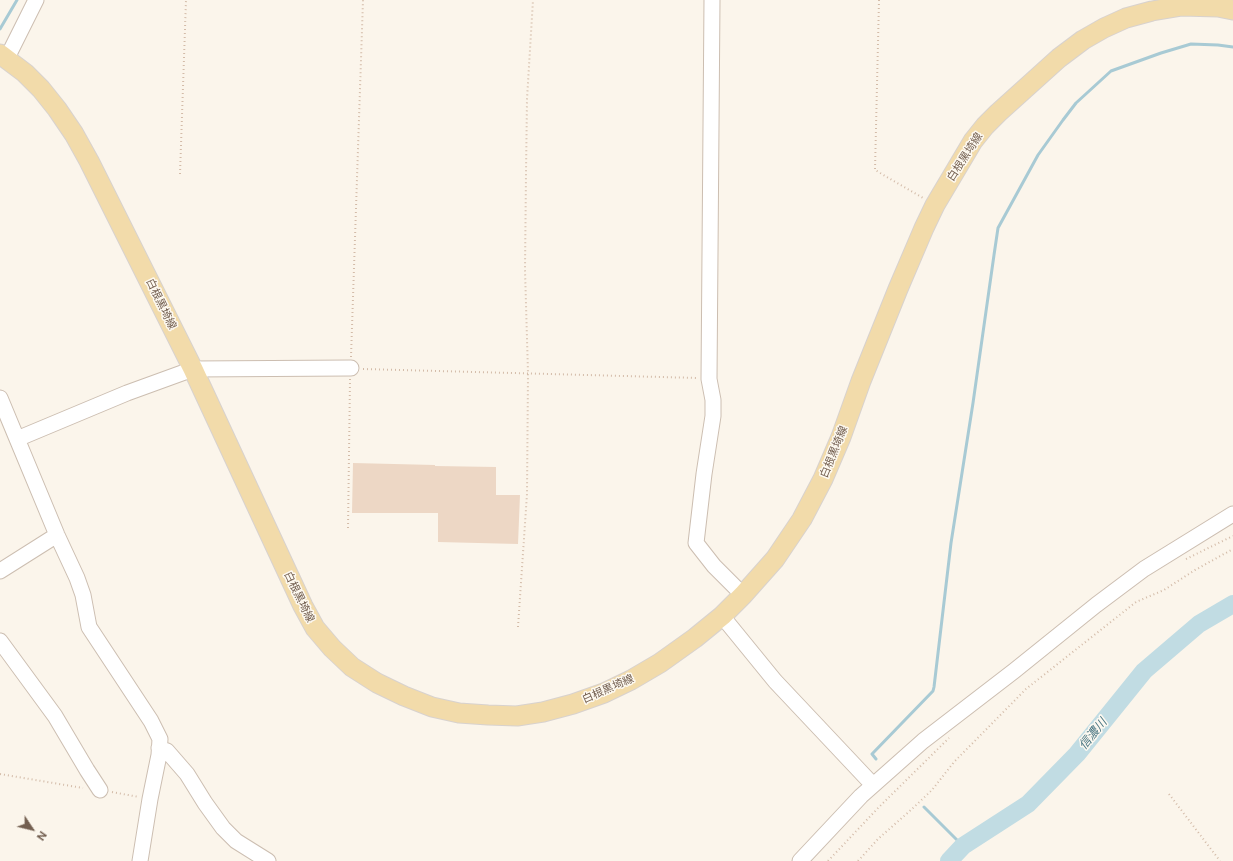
<!DOCTYPE html>
<meta charset="utf-8">
<style>
body{margin:0}
#map{position:relative;width:1233px;height:861px;overflow:hidden;background:#fbf5eb;font-family:"Public Sans",sans-serif}
canvas{display:block}
.north{position:absolute;left:12px;top:809px;width:40px;height:40px;-webkit-text-stroke:3px #fdf9f1;paint-order:stroke;rotate:125deg;font-size:11px;font-weight:700;line-height:16px;text-align:center;color:#735f50}
.north::after{content:'';display:block;margin:auto;width:14px;height:18px;background:#735f50;clip-path:polygon(50% 0,100% 100%,50% 72%,0 100%)}
</style>
<div id="map">
<canvas width="1233" height="861"></canvas>
<div class="north">N</div>
</div>
<script>
const c = document.querySelector('canvas').getContext('2d');
c.lineJoin = 'round';
const toPath = rows => new Path2D(rows.map(r => 'M' + r).join(''));
function stroke(path, color, width, dash) { c.strokeStyle = color; c.lineWidth = width; c.lineCap = dash ? 'butt' : 'round'; c.setLineDash(dash || []); c.stroke(path); }
function paint(path, color) { c.fillStyle = color; c.fill(path, 'evenodd'); }
function drawText(font, color, halo, rows, align = 'center') {
  c.font = font + ' "Public Sans","Noto Sans JP",sans-serif'; c.lineWidth = 3; c.setLineDash([]); c.textBaseline = 'middle'; c.strokeStyle = halo; c.fillStyle = color; for (const [text, x, y, turn = 0] of rows) {
    c.save(); c.translate(x, y); c.rotate((+turn || 0) * Math.PI / 180); c.textAlign = isNaN(turn) ? turn : align; if (halo) c.strokeText(text, 0, 0); c.fillText(text, 0, 0); c.restore();
  }
}
stroke(toPath([
 [0,29,17,0],
 [876,759,872,754,933,691,934,687,951,543,973,403,994,255,998,228,1038,155,1063,120,1076,103,1111,71,1161,53,1191,44,1218,45,1233,47],
 [924,807,963,846]
]), '#a8cad4', 3);
stroke(toPath([
 [949,861,963,846,1028,804,1077,754,1144,671,1199,624,1233,604]
]), '#c1dce3', 18);
paint(toPath([
 [353,463,435,465,435,466,496,467,496,495,520,495,518,544,438,542,438,513,352,513]
]), '#edd7c5');
const minor = toPath([
 [712,0,709,379,713,400,713,416,704,474,696,543,714,566,743,595],
 [7,58,36,0],
 [0,398,57,535,77,578,83,595,89,627,151,721,160,739,159,755,150,799,140,861],
 [17,439,127,393,193,369,351,368],
 [0,571,57,535],
 [722,616,775,681,873,785],
 [0,641,55,716,87,770,100,790],
 [159,748,167,751,187,774,205,803,223,828,236,841,268,861],
 [800,861,861,796,923,741,1014,671,1096,605,1144,569,1233,514]
]);
const major = toPath([
 [0,54,25,73,41,89,57,109,74,134,89,161,193,369,303,606,315,628,332,648,352,667,377,683,404,696,432,707,459,713,488,715,517,716,543,712,573,704,604,693,631,680,660,663,695,638,722,616,743,595,775,559,802,519,823,479,841,437,861,381,898,289,924,228,935,205,973,141,985,126,998,113,1059,58,1083,40,1104,28,1126,18,1152,11,1182,6,1218,7,1233,10]
]);
stroke(minor, '#ccbeb1', 17);
stroke(major, '#d8d2ce', 21);
stroke(toPath([
 [879,0,875,170,923,198],
 [180,174,186,0],
 [351,357,363,0],
 [363,369,698,378],
 [348,528,350,379],
 [1186,559,1233,536],
 [518,627,527,494,528,373,525,270,526,173,527,99,533,0],
 [0,774,83,788],
 [112,792,139,797],
 [1169,794,1220,861],
 [828,861,879,807,949,738],
 [858,861,878,839,912,809,932,790,954,762,1026,689,1136,602,1164,590,1195,570,1233,549]
]), '#d3bba8', 2, [1, 3]);
stroke(minor, '#fff', 15);
stroke(major, '#f2dbaa', 19);
drawText('11px', '#735f50', '#fdf9f1', [
 ["白根黒埼線",965,157,-57],
 ["白根黒埼線",161,304,64],
 ["白根黒埼線",834,452,-68],
 ["白根黒埼線",299,597,64],
 ["白根黒埼線",608,689,-24]
]);
drawText('italic 12px', '#4c7884', '#fdf9f1', [
 ["信濃川",1093,734,-51]
]);
</script>
